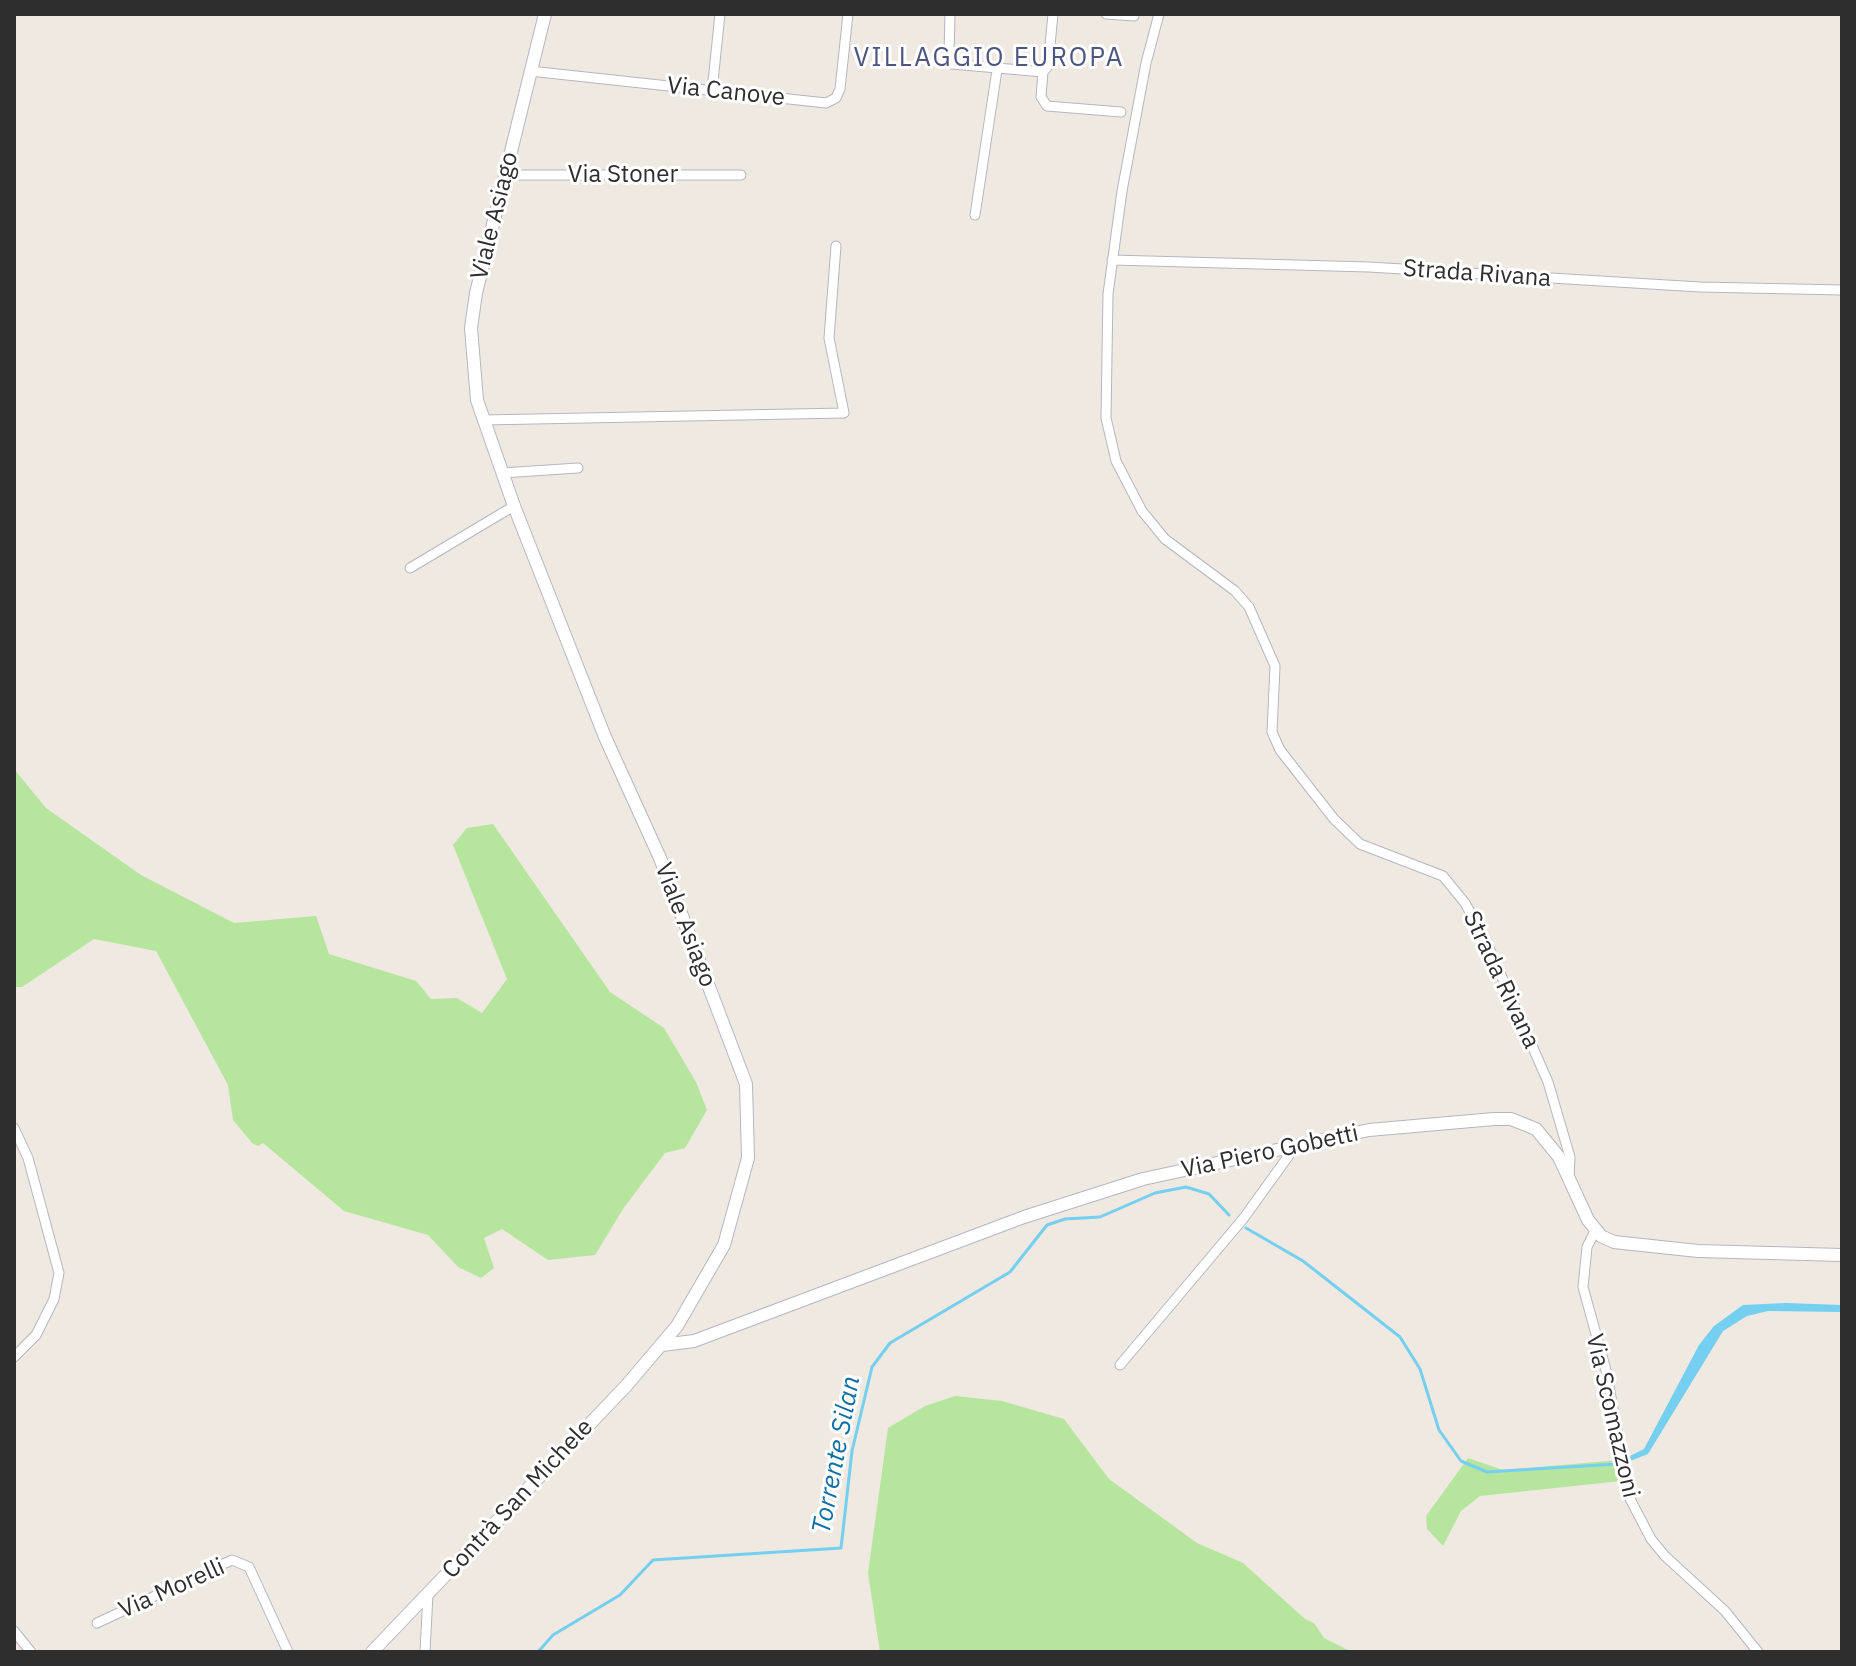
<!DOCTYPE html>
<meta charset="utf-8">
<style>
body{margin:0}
#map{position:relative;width:1856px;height:1666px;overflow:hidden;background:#efe9e1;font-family:"IBM Plex Sans",sans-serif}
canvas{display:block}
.frame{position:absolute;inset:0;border:16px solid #2e2e2e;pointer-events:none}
</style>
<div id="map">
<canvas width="1856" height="1666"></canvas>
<div class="frame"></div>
</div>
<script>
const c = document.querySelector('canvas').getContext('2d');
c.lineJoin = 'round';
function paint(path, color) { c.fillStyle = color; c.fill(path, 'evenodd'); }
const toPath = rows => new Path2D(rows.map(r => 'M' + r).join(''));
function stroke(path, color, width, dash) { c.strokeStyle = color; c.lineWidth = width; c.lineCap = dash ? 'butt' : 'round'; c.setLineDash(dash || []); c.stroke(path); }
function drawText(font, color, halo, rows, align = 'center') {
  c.font = font + ' "IBM Plex Sans",sans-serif'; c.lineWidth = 6; c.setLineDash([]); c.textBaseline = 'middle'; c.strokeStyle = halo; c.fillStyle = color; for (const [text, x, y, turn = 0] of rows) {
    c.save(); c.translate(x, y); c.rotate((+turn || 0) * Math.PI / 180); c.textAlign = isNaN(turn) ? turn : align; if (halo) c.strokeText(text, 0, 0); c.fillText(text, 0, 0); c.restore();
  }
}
paint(toPath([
 [14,769,46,808,141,875,234,923,316,916,329,954,416,981,431,999,457,998,482,1013,507,979,453,845,467,828,493,824,610,992,664,1028,696,1082,707,1110,685,1148,665,1153,623,1209,595,1255,548,1260,502,1229,484,1238,494,1268,481,1278,458,1267,428,1235,344,1211,263,1143,258,1146,252,1143,233,1120,228,1085,156,951,94,939,22,987,14,987],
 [955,1396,1002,1401,1064,1419,1109,1479,1197,1543,1243,1563,1305,1619,1314,1623,1324,1638,1352,1652,880,1652,868,1573,888,1428,925,1406],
 [1468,1458,1503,1470,1620,1460,1621,1481,1480,1496,1461,1511,1443,1546,1427,1529,1426,1516]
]), '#b6e59e');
paint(toPath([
 [1786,1303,1842,1305,1842,1312,1768,1311,1747,1316,1723,1331,1648,1454,1625,1463,1624,1459,1644,1449,1699,1345,1714,1326,1743,1305]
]), '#75cff0');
stroke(toPath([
 [1246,1228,1303,1261,1400,1337,1420,1369,1439,1430,1461,1461,1487,1472,1616,1464],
 [538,1652,553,1635,620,1595,653,1560,841,1548,852,1451,872,1367,890,1343,1010,1272,1047,1225,1065,1219,1100,1217,1155,1193,1186,1187,1209,1194,1229,1215]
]), '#75cff0', 3);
const street = toPath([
 [950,14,949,54,952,64,1043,72],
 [1053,14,1048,66,1043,72,1041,97,1047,106,1121,112],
 [1106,14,1134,16],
 [1159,14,1146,63,1122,191,1108,294,1106,418,1116,461,1142,511,1165,539,1235,591,1249,607,1275,666,1272,732,1280,750,1334,819,1360,844,1443,876,1465,903,1486,941,1548,1082,1570,1157,1569,1176],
 [530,71,826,103,836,98,840,89,848,14],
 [712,91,720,14],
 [505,175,741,175],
 [975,215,997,70],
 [1112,260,1369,267,1700,287,1842,290],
 [483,420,844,413,829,338,836,246],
 [502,473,578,468],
 [410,568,514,506],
 [14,1128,28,1158,59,1273,54,1299,36,1335,14,1357],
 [1595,1231,1587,1247,1583,1287,1607,1374,1628,1495,1651,1539,1665,1556,1725,1611,1758,1652],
 [1120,1365,1243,1219,1295,1147],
 [97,1623,232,1560,249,1567,288,1652],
 [14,1631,31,1652],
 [425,1652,428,1594]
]);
const secondary = toPath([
 [662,1345,694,1341,1024,1217,1143,1179,1369,1130,1494,1119,1511,1119,1536,1129,1559,1157,1588,1220,1601,1236,1614,1242,1698,1251,1842,1255],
 [372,1652,626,1386,677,1326,724,1245,748,1158,746,1084,660,858,605,737,514,506,477,400,471,328,476,293,545,14]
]);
stroke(street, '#b4b7c1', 11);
stroke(secondary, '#b4b7c1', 14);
stroke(street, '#fff', 9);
stroke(secondary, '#fff', 12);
drawText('24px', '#2e2e2e', '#fff', [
 ["Via Canove",726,92,6],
 ["Via Stoner",623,175],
 ["Viale Asiago",495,216,-76],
 ["Strada Rivana",1477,274,4],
 ["Viale Asiago",685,925,69],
 ["Strada Rivana",1501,980,65],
 ["Via Piero Gobetti",1270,1152,-12],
 ["Via Scomazzoni",1612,1416,77],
 ["Contrà San Michele",518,1499,-47],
 ["Via Morelli",172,1589,-24]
]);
c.letterSpacing = '2px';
drawText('26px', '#4d5680', '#fff', [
 ["VILLAGGIO EUROPA",989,58]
]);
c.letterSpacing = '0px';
drawText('italic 26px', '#0d6fa3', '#fff', [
 ["Torrente Silan",837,1455,-79]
]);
</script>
